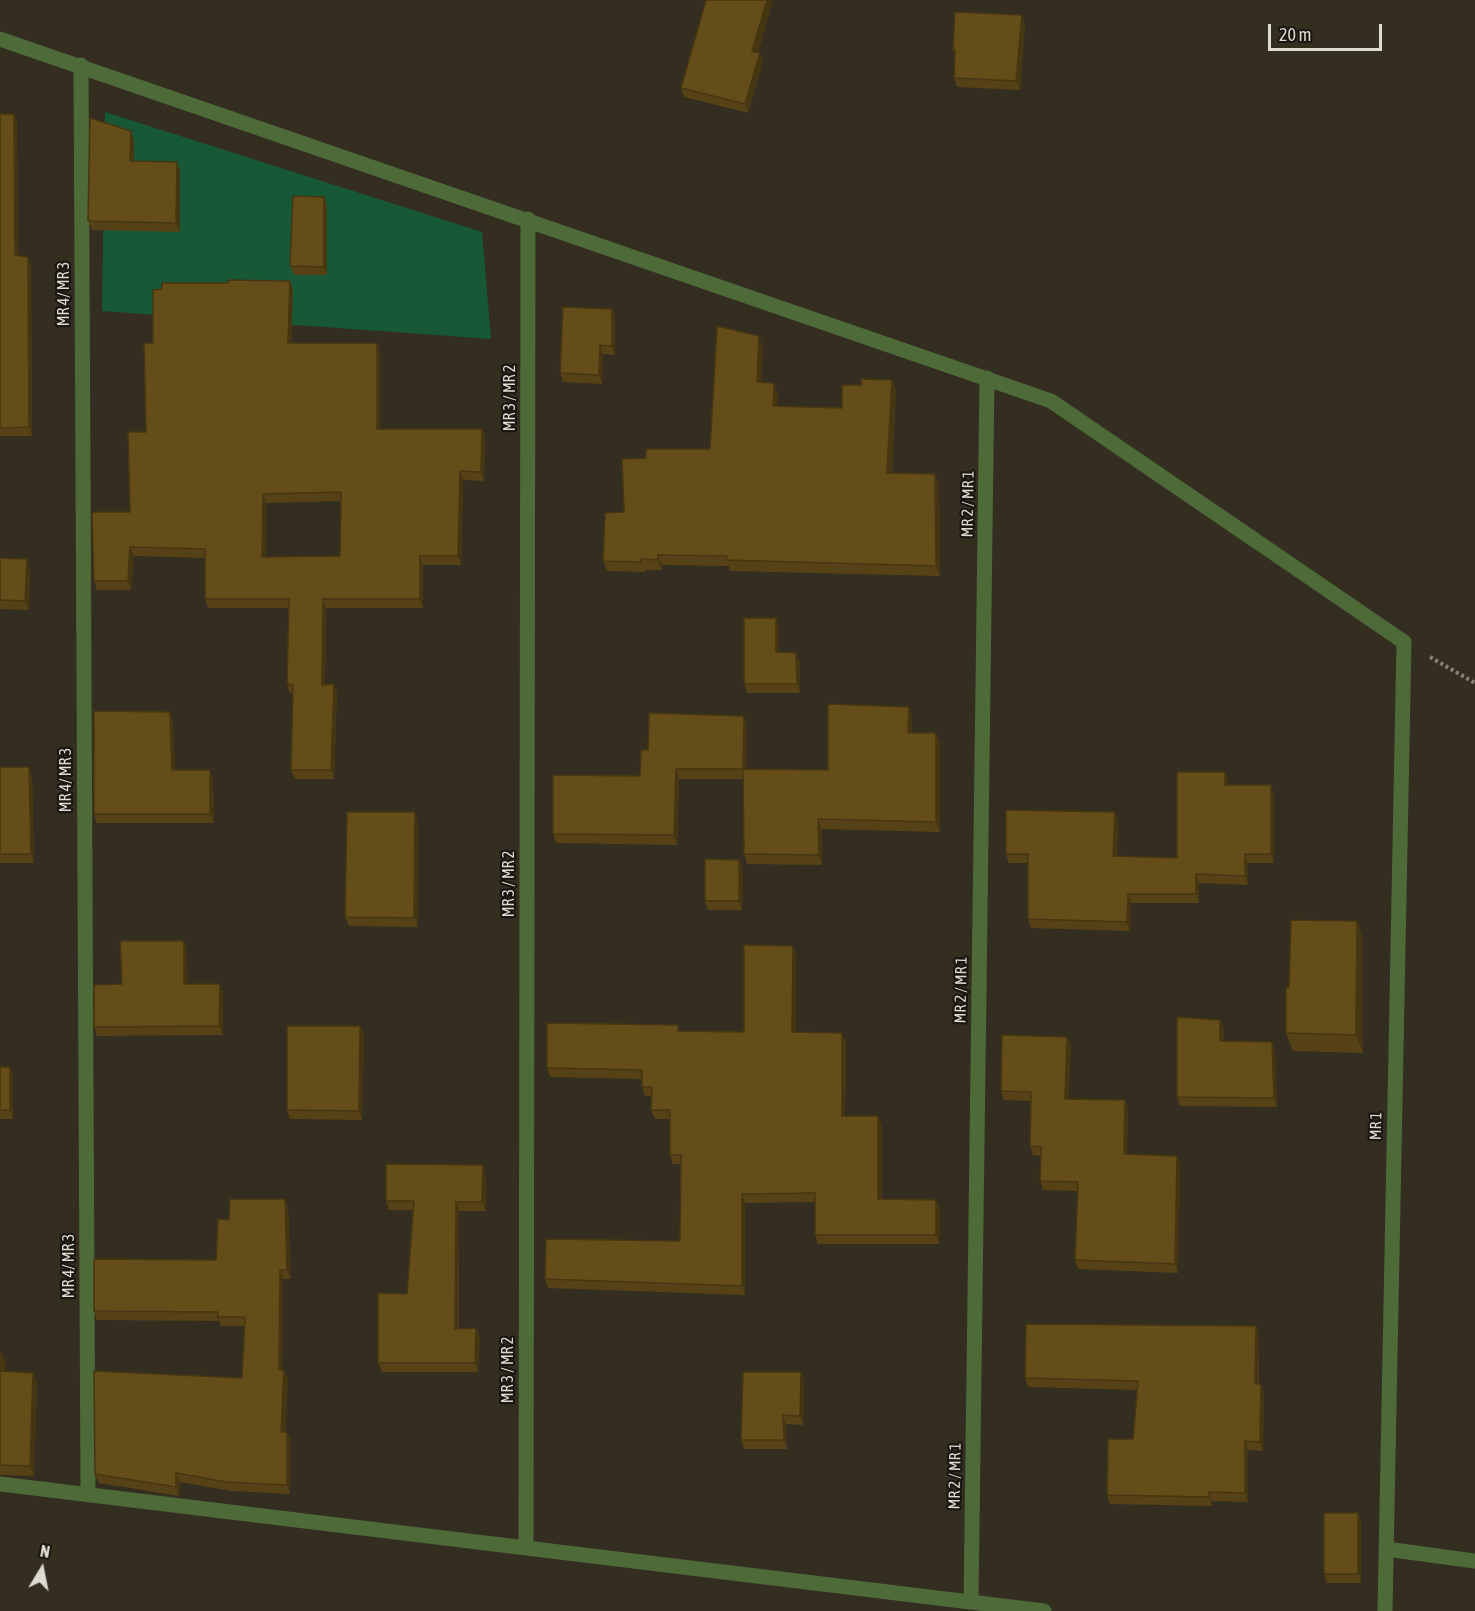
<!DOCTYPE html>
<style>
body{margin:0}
#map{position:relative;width:1475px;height:1611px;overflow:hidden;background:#342e21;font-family:"Asap Condensed",sans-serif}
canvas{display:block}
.north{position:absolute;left:12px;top:1539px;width:60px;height:60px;-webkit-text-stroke:4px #191711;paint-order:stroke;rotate:10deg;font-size:16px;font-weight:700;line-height:24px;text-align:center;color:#dfdbd3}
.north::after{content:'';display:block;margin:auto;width:21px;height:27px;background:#dfdbd3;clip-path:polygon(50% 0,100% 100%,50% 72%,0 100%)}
.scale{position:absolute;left:1268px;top:24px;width:114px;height:27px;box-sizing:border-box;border:3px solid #dfdbd3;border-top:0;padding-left:8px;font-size:18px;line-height:21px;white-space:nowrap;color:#dfdbd3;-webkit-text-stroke:4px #191711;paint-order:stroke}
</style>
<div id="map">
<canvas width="1475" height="1611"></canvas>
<div class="north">N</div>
<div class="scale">20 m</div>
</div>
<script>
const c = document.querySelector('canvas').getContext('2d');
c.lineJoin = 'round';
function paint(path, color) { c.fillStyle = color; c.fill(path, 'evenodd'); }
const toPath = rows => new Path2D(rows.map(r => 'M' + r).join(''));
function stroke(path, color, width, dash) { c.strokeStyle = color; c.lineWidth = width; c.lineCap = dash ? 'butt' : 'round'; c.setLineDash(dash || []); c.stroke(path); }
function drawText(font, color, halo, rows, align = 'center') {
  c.font = font + ' "Asap Condensed",sans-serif'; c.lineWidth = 4.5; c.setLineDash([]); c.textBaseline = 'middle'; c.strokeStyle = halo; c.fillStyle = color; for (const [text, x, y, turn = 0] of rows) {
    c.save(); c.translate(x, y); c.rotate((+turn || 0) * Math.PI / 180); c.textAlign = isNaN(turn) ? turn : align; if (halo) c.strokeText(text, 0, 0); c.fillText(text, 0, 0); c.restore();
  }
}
paint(toPath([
 [105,112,482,232,491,339,102,311]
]), '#175837');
stroke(toPath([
 [1430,657,1475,683]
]), '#878278', 4, [3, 3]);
stroke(toPath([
 [0,39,1051,401,1404,642,1385,1611],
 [81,65,88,1494],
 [0,1484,1044,1611],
 [526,1548,528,219],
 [1386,1549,1475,1561],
 [971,1602,987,378]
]), '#4d6a38', 15);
paint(toPath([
 [706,0,773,0,758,52,760,53,763,62,748,113,684,97,681,88],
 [1025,24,1020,90,957,87,954,78,955,55,953,50],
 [0,114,14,114,17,123,18,256,28,257,31,266,32,436,0,436],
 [134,140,134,161,180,171,180,232,92,230,88,221],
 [324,197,327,206,327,275,294,275,290,266],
 [290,281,293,290,291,343,380,352,380,429,482,429,485,438,484,481,463,480,461,565,423,565,423,608,326,608,325,685,337,693,334,779,295,779,291,770,293,694,290,693,287,684,289,608,208,608,205,599,205,558,134,556,131,590,97,590,94,581,130,512,146,432,153,343],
 [341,501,340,556,266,557,266,503],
 [612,309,615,318,615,355,603,354,602,384,563,382,560,373],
 [763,347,761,383,778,393,777,406,842,408,862,385,892,380,896,390,892,473,935,474,939,484,940,576,730,571,729,566,662,565,662,570,645,570,645,572,607,571,603,561,646,458,710,449],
 [0,558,27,559,30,568,29,610,0,609],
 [779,627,779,652,796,653,800,662,800,693,747,693,744,684],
 [909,707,912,717,912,733,940,743,940,832,822,829,822,865,747,864,744,854,743,779,679,779,677,845,556,843,553,834,640,776,648,750,744,716,747,726,747,769,828,770],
 [173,721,175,770,213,779,214,823,97,823,94,814],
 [0,767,32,776,34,863,0,863],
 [1225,772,1228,781,1228,785,1271,785,1274,794,1274,863,1248,863,1248,885,1199,883,1199,903,1131,903,1130,931,1031,928,1028,919,1028,863,1009,863,1006,854,1118,821,1117,857,1177,858],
 [418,821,418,927,349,926,345,917],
 [743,869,742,910,708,910,705,901],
 [1357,921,1363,939,1363,1053,1293,1051,1286,1033,1289,987],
 [793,946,796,955,796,1032,846,1042,845,1116,882,1125,882,1199,936,1200,940,1209,939,1244,818,1244,815,1235,815,1202,745,1203,745,1295,548,1288,545,1279,680,1241,681,1164,673,1164,670,1155,670,1119,655,1119,651,1110,651,1096,645,1096,642,1087,642,1079,550,1077,547,1068,680,1031,744,1032],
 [187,950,187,984,223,993,223,1035,97,1036,94,1027,122,984],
 [1220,1020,1224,1029,1223,1041,1272,1042,1275,1051,1277,1107,1180,1106,1177,1097],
 [360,1026,364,1035,362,1120,290,1119,287,1110],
 [1067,1037,1071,1046,1068,1099,1125,1100,1128,1109,1127,1154,1177,1156,1180,1165,1178,1273,1078,1269,1075,1260,1078,1191,1043,1190,1040,1181,1041,1156,1033,1155,1030,1146,1031,1101,1004,1100,1001,1091],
 [0,1067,13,1076,13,1119,0,1119],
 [486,1174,486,1211,459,1211,459,1329,476,1328,480,1337,478,1372,382,1372,378,1363,407,1294,413,1210,389,1210,386,1201],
 [288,1208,291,1279,283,1279,282,1370,288,1378,285,1432,287,1432,291,1441,290,1494,231,1491,180,1482,179,1496,99,1483,95,1474,242,1378,244,1326,221,1326,219,1321,97,1320,94,1311,216,1260,229,1220],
 [1256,1326,1259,1335,1259,1384,1261,1384,1264,1393,1263,1451,1248,1450,1248,1502,1212,1501,1212,1506,1110,1504,1107,1495,1133,1439,1137,1390,1028,1387,1025,1378],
 [0,1353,2,1354,6,1364,5,1371,33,1373,37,1383,34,1476,0,1475],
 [804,1381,803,1425,786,1424,787,1449,744,1449,741,1440],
 [1358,1513,1361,1522,1361,1583,1327,1583,1324,1574]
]), '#564216');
paint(toPath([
 [767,0,773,0,756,60,752,51],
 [1022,15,1025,24,1020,90,1016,81],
 [760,53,763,62,748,113,745,104],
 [14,114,17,123,18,264,15,255],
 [131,131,134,140,134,170,130,161],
 [177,162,180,171,180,232,176,223],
 [324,197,327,206,327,275,324,267],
 [28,257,31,266,32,436,29,427],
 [290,281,293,290,291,352,288,343],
 [612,309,615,318,615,355,612,346],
 [759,336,763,347,760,393,757,382],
 [377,343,380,352,380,438,377,429],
 [600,345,603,354,602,384,599,375],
 [892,380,896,390,891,484,887,473],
 [774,383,778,393,777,417,773,406],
 [482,429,485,438,484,481,481,472],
 [460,471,463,480,461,565,458,556],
 [935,474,939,484,940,576,936,566],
 [263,494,266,503,266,566,262,557],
 [130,547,134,556,131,590,128,581],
 [658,555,662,565,662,570,658,560],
 [420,556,423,565,423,608,420,599],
 [27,559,30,568,29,610,25,601],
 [323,599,326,608,325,694,322,685],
 [776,618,779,627,779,661,776,652],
 [796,653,800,662,800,693,797,684],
 [334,684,337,693,334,779,331,770],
 [909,707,912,717,912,743,908,733],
 [170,712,173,721,175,779,172,770],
 [744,716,747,726,747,779,743,769],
 [936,733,940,743,940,832,936,822],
 [29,767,32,776,34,863,31,854],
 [676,769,679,779,677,845,674,835],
 [210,770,213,779,214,823,210,814],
 [1225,772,1228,781,1228,794,1225,785],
 [1271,785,1274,794,1274,863,1271,854],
 [415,812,418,821,418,927,414,918],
 [1115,812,1118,821,1116,865,1113,856],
 [818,819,822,829,822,865,819,855],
 [1245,854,1248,863,1248,885,1245,876],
 [739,860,743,869,742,910,739,901],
 [1196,874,1199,883,1199,903,1196,894],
 [1128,894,1131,903,1130,931,1127,922],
 [1357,921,1363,939,1363,1053,1356,1035],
 [184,941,187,950,188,993,184,984],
 [793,946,796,955,796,1041,792,1032],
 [220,984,223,993,223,1035,219,1026],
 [1220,1020,1224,1029,1223,1050,1220,1041],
 [360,1026,364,1035,362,1120,359,1111],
 [842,1033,846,1042,845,1125,842,1116],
 [1067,1037,1071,1046,1068,1108,1065,1099],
 [1272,1042,1275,1051,1277,1107,1274,1098],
 [10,1067,13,1076,13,1119,10,1110],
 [1125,1100,1128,1109,1127,1163,1124,1154],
 [878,1116,882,1125,882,1208,878,1199],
 [1177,1156,1180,1165,1178,1273,1175,1264],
 [483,1165,486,1174,486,1211,482,1202],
 [742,1194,745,1203,745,1295,742,1286],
 [285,1199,288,1208,291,1279,287,1270],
 [936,1200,940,1209,939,1244,936,1235],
 [456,1202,459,1211,458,1338,455,1329],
 [280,1270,283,1279,282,1378,279,1369],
 [1256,1326,1259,1335,1258,1393,1255,1384],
 [476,1328,480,1337,478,1372,475,1363],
 [2,1354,6,1364,5,1381,1,1371],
 [284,1370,288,1378,285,1441,281,1432],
 [801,1372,804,1381,803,1425,800,1416],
 [33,1373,37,1383,34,1476,30,1466],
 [1261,1384,1264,1393,1263,1451,1260,1442],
 [783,1415,786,1424,787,1449,784,1440],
 [287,1432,291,1441,290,1494,287,1485],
 [1245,1441,1248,1450,1248,1502,1245,1493],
 [176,1473,180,1482,179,1496,176,1487],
 [1209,1492,1212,1501,1212,1506,1209,1497],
 [1358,1513,1361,1522,1361,1583,1358,1574]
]), '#463612');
const building = toPath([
 [706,0,767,0,752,51,760,53,745,104,681,88,706,0],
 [955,12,1022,15,1016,81,954,78,955,50,953,50,955,12],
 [0,114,14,114,15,255,28,257,29,427,0,428,0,114],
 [90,118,131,131,130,161,177,162,176,223,88,221,90,118],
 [293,196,324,197,324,267,290,266,293,196],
 [228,280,290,281,288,343,377,343,377,429,482,429,481,472,460,471,458,556,420,556,420,599,323,599,322,685,334,684,331,770,291,770,293,685,287,684,289,599,205,599,205,549,130,547,128,581,94,581,92,512,130,512,128,432,146,432,144,343,153,343,153,290,162,289,162,283,228,283,228,280],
 [341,492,340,556,262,557,263,494,341,492],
 [563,307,612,309,612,346,600,345,599,375,560,373,563,307],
 [717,326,759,336,757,382,774,383,773,406,842,408,842,385,862,385,861,379,892,380,887,473,935,474,936,566,726,560,727,556,658,555,658,560,641,559,641,562,603,561,605,513,624,512,622,459,646,458,646,449,710,449,717,326],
 [0,558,27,559,25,601,0,600,0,558],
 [744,618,776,618,776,652,796,653,797,684,744,684,744,618],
 [828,704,909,707,908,733,936,733,936,822,818,819,819,855,744,854,743,769,676,769,674,835,553,834,553,775,640,776,641,750,648,750,649,713,744,716,743,769,828,770,828,704],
 [94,711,170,712,172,770,210,770,210,814,94,814,94,711],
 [0,767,29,767,31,854,0,854,0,767],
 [1177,772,1225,772,1225,785,1271,785,1271,854,1245,854,1245,876,1196,874,1196,894,1128,894,1127,922,1028,919,1028,854,1006,854,1006,810,1115,812,1113,856,1177,858,1177,772],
 [347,812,415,812,414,918,345,917,347,812],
 [705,859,739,860,739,901,705,901,705,859],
 [1291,920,1357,921,1356,1035,1286,1033,1286,987,1289,987,1291,920],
 [120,941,184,941,184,984,220,984,219,1026,94,1027,94,985,122,984,120,941],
 [744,945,793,946,792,1032,842,1033,842,1116,878,1116,878,1199,936,1200,936,1235,815,1235,815,1193,742,1194,742,1286,545,1279,546,1239,680,1241,681,1155,670,1155,670,1110,651,1110,652,1087,642,1087,642,1070,547,1068,547,1023,678,1025,678,1031,744,1032,744,945],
 [1177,1017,1220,1020,1220,1041,1272,1042,1274,1098,1177,1097,1177,1017],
 [287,1026,360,1026,359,1111,287,1110,287,1026],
 [1002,1035,1067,1037,1065,1099,1125,1100,1124,1154,1177,1156,1175,1264,1075,1260,1078,1182,1040,1181,1041,1147,1030,1146,1031,1092,1001,1091,1002,1035],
 [0,1067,10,1067,10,1110,0,1110,0,1067],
 [386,1164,483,1165,482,1202,456,1202,455,1329,476,1328,475,1363,378,1363,378,1293,407,1294,414,1201,386,1201,386,1164],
 [230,1199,285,1199,287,1270,280,1270,279,1369,284,1370,281,1432,287,1432,287,1485,227,1482,176,1473,176,1487,95,1474,94,1371,242,1378,245,1317,218,1317,218,1312,94,1311,94,1259,216,1260,218,1219,229,1220,230,1199],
 [1026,1324,1256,1326,1255,1384,1261,1384,1260,1442,1245,1441,1245,1493,1209,1492,1209,1497,1107,1495,1108,1439,1133,1439,1138,1381,1025,1378,1026,1324],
 [0,1353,2,1354,1,1371,33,1373,30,1466,0,1465,0,1353],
 [743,1372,801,1372,800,1416,783,1415,784,1440,741,1440,743,1372],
 [1324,1513,1358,1513,1358,1574,1324,1574,1324,1513]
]);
paint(building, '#644d19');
stroke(building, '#463612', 1.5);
drawText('16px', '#dfdbd3', '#191711', [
 ["MR 4/ MR 3",64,294,-90],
 ["MR 3 / MR 2",510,398,-90],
 ["MR 2 / MR 1",968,504,-89],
 ["MR 4/ MR 3",66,780,-90],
 ["MR 3 / MR 2",509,884,-90],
 ["MR 2 / MR 1",961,990,-89],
 ["MR 1",1376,1126,-89],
 ["MR 4/ MR 3",69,1266,-90],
 ["MR 3 / MR 2",508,1370,-90],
 ["MR 2 / MR 1",955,1476,-89]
]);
</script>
